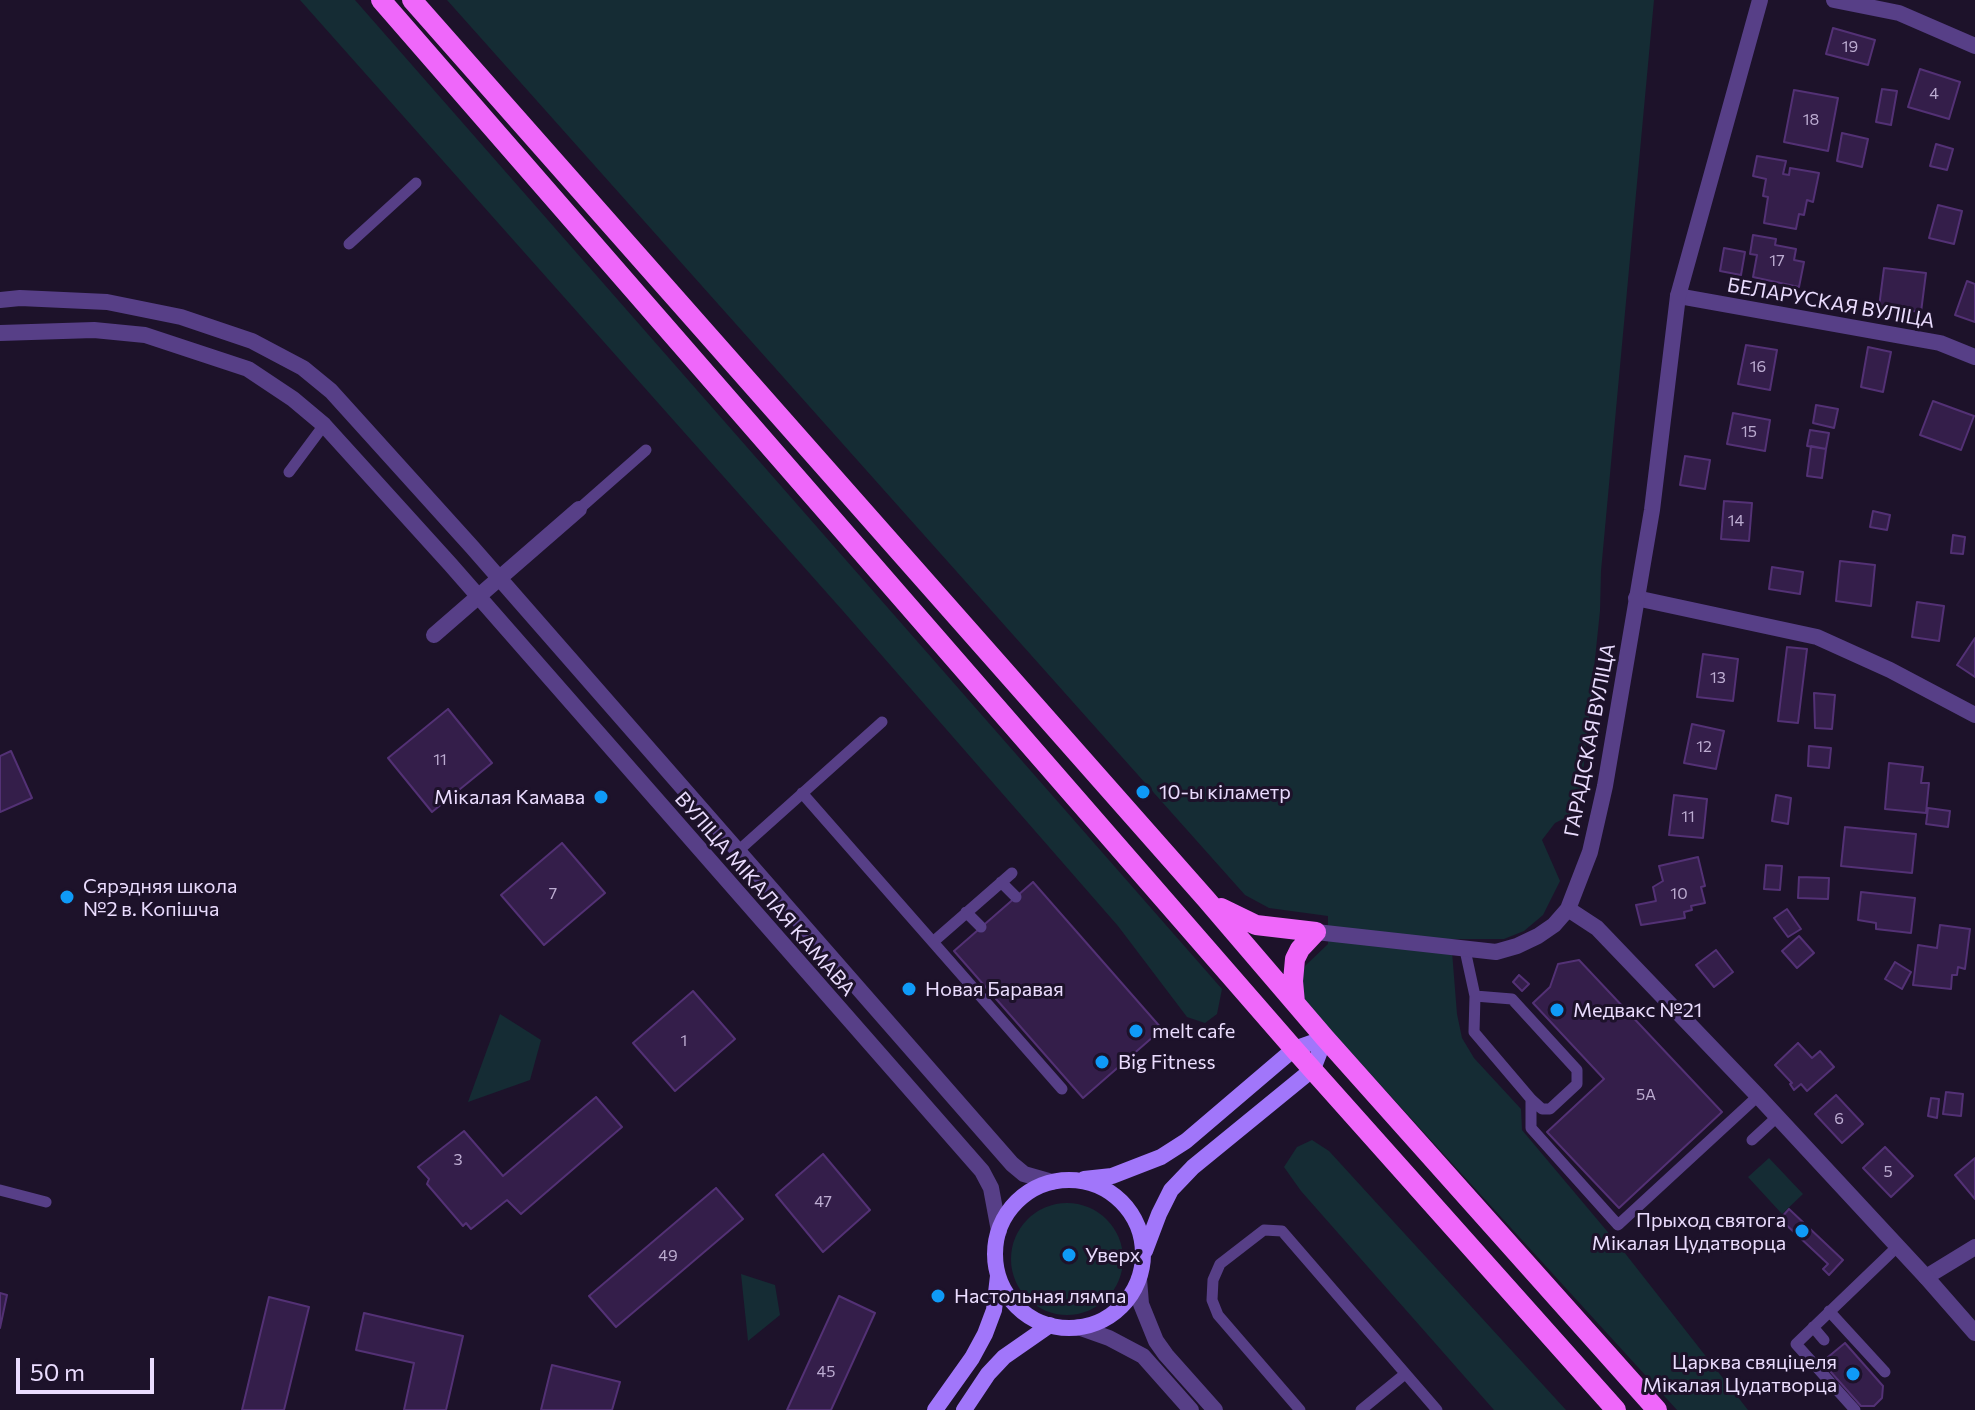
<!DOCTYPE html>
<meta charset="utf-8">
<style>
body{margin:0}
#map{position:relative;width:1975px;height:1410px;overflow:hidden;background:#1d122a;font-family:Commissioner,sans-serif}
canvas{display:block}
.scale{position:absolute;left:16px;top:1358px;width:138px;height:36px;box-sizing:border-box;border:4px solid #eadcfe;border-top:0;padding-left:10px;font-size:24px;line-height:28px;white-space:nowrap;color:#eadcfe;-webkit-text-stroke:6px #1d122a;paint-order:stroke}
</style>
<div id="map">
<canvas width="1975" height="1410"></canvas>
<div class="scale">50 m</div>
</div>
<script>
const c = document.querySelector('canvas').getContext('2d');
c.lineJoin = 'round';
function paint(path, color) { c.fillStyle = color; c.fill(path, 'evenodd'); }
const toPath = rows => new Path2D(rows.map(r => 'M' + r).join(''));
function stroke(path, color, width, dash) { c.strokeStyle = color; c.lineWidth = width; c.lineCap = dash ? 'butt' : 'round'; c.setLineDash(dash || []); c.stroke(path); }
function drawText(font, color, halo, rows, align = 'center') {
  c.font = font + ' Commissioner,sans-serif'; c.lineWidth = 6; c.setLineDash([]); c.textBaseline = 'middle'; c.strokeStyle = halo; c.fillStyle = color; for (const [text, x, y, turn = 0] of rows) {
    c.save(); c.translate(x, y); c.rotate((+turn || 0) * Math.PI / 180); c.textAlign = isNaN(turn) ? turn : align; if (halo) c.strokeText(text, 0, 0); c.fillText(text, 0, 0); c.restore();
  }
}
paint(toPath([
 [300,0,355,0,1222,989,1217,1014,1205,1023,1187,1017,1118,926,843,611],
 [447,0,1654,0,1601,571,1600,611,1579,811,1555,823,1542,840,1560,881,1543,915,1524,931,1504,939,1451,939,1457,1014,1462,1038,1474,1058,1521,1109,1522,1130,1617,1243,1748,1410,1677,1410,1304,1001,1300,979,1305,966,1328,944,1328,916,1269,908,1245,895],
 [500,1014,541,1040,530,1080,468,1102],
 [1312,1140,1329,1151,1566,1410,1494,1410,1301,1191,1284,1167,1297,1147],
 [1769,1158,1803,1194,1782,1214,1748,1177],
 '1011 1259a56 56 0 1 1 112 0a56 56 0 1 1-112 0Z',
 [741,1274,775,1285,780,1315,748,1341]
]), '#152c34');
const building = toPath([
 [1833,28,1875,40,1868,65,1826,54,1833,28],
 [1920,69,1960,82,1949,119,1908,107,1920,69],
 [1882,89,1897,91,1891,125,1876,122,1882,89],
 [1794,90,1838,98,1828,151,1784,142,1794,90],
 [1842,133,1868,139,1862,167,1837,161,1842,133],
 [1936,144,1953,149,1947,170,1930,166,1936,144],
 [1757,156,1786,161,1783,174,1789,175,1790,168,1819,173,1813,202,1807,200,1804,215,1799,214,1796,229,1764,223,1768,197,1763,196,1766,179,1753,176,1757,156],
 [1938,205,1962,211,1954,244,1929,238,1938,205],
 [1753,235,1776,239,1775,245,1796,249,1794,260,1804,262,1799,287,1753,277,1757,255,1750,254,1753,235],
 [1724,248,1745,252,1741,275,1720,271,1724,248],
 [1884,268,1926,273,1921,312,1879,307,1884,268],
 [1967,281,1975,284,1975,322,1955,315,1967,281],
 [1746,345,1777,350,1770,390,1738,384,1746,345],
 [1868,347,1891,352,1883,392,1861,387,1868,347],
 [1933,401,1974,416,1961,450,1920,435,1933,401],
 [1816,405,1838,409,1834,428,1813,423,1816,405],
 [1733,413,1770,420,1765,451,1727,444,1733,413],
 [1810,430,1829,433,1826,449,1807,446,1810,430],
 [1811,446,1826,449,1822,478,1807,476,1811,446],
 [1685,456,1710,460,1705,489,1680,485,1685,456],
 [1724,501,1752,503,1749,541,1721,539,1724,501],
 [1873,511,1890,515,1887,530,1870,527,1873,511],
 [1953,535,1965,537,1963,554,1951,553,1953,535],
 [1840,561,1875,565,1871,606,1836,601,1840,561],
 [1772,567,1803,572,1800,594,1769,589,1772,567],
 [1917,602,1944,606,1939,641,1912,637,1917,602],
 [1975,638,1975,677,1957,665,1975,638],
 [1787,647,1807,649,1798,723,1778,721,1787,647],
 [1703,654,1738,659,1733,701,1697,697,1703,654],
 [1814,693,1835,695,1832,729,1815,728,1814,693],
 [448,709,492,763,432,812,388,758,448,709],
 [1692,724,1724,731,1716,769,1684,763,1692,724],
 [1809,746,1831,748,1829,768,1808,766,1809,746],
 [11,751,32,798,0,812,0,756,11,751],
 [1889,763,1923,767,1921,783,1929,783,1926,813,1885,809,1889,763],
 [1674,795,1707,799,1703,838,1669,835,1674,795],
 [1776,795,1791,798,1788,824,1772,821,1776,795],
 [1928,808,1950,811,1948,827,1926,824,1928,808],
 [1845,827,1916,834,1912,873,1841,866,1845,827],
 [562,843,605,893,544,945,501,895,562,843],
 [1698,857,1705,886,1701,887,1705,903,1691,906,1692,910,1684,912,1685,918,1641,925,1636,905,1656,901,1653,887,1663,881,1659,866,1698,857],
 [1766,865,1782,866,1780,890,1764,889,1766,865],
 [1799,877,1829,878,1828,899,1798,898,1799,877],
 [1033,882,1162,1029,1083,1098,954,951,1033,882],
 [1861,892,1915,898,1911,933,1876,929,1876,923,1858,920,1861,892],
 [1787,909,1801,929,1788,937,1774,918,1787,909],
 [1940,925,1970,929,1965,969,1958,967,1957,975,1952,975,1951,989,1913,985,1918,945,1937,948,1940,925],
 [1799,936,1814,953,1797,968,1782,951,1799,936],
 [1716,950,1733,972,1714,987,1696,965,1716,950],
 [1579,960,1722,1112,1619,1208,1547,1132,1604,1079,1533,1003,1550,987,1558,964,1579,960],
 [1895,962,1911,972,1902,989,1885,979,1895,962],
 [1519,975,1529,984,1522,991,1513,982,1519,975],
 [693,991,735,1039,675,1091,633,1043,693,991],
 [1798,1043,1812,1058,1820,1051,1834,1067,1807,1091,1801,1084,1794,1090,1790,1084,1792,1083,1775,1065,1798,1043],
 [1946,1092,1963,1094,1961,1116,1943,1114,1946,1092],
 [1836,1095,1863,1124,1842,1143,1815,1114,1836,1095],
 [596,1097,622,1127,521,1214,507,1200,471,1229,466,1223,463,1226,427,1184,429,1179,418,1167,464,1131,503,1176,596,1097],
 [1931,1098,1939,1099,1937,1118,1928,1116,1931,1098],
 [1885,1147,1913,1176,1891,1197,1863,1168,1885,1147],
 [823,1154,870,1210,823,1252,776,1195,823,1154],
 [1975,1158,1975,1199,1955,1175,1975,1158],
 [716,1188,743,1219,616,1327,589,1296,716,1188],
 [1789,1209,1843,1260,1829,1275,1823,1269,1828,1264,1780,1219,1789,1209],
 [0,1293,7,1295,0,1328,0,1293],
 [839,1296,875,1313,831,1410,787,1410,839,1296],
 [269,1297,309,1307,284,1410,242,1410,269,1297],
 [364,1313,463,1336,446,1410,404,1410,414,1363,356,1350,364,1313],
 [1845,1343,1883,1386,1882,1398,1874,1406,1861,1406,1822,1362,1845,1343],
 [552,1365,620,1382,612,1410,541,1410,552,1365]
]);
paint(building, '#341e4a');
stroke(building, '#533175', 2);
stroke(toPath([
 [349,244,416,183],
 [289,472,324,425],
 [579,509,646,450],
 [802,793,1062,1089],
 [738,851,882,722],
 [1001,882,1016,897],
 [966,912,981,927],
 [933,942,1012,873],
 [1465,950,1475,996,1474,1032,1531,1099,1542,1109,1550,1109,1577,1084,1577,1070,1512,999,1475,996],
 [1531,1099,1531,1128,1618,1225,1758,1096],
 [1752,1140,1777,1117],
 [0,1190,46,1202],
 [1829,1311,1885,1372],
 [1813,1327,1824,1340],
 [1300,1410,1218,1315,1212,1300,1213,1280,1220,1264,1264,1230,1282,1231,1437,1410],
 [1361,1410,1405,1374],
 [1855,1410,1796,1344,1898,1246]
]), '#573f87', 11);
stroke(toPath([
 [1834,0,1899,13,1975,46],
 [1678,296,1940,343,1975,357],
 [0,300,20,298,107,302,181,317,252,341,303,368,331,391,472,547,1012,1164,1024,1174,1052,1182],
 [0,333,94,330,145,335,248,369,293,399,324,425,450,564,982,1171,991,1188,999,1231],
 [1636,598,1817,637,1890,670,1975,715],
 [434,635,579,509],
 [1926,1277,1975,1247],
 [1139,1279,1141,1304,1156,1341,1166,1355,1215,1410],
 [1078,1327,1109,1338,1143,1356,1191,1410]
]), '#573f87', 16);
stroke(toPath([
 [1568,909,1597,928,1758,1096,1926,1277,1975,1333],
 [1316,932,1496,952,1517,946,1538,936,1554,925,1568,909,1590,852,1605,786,1652,510,1678,296,1760,0]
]), '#573f87', 16);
stroke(toPath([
 [1084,1179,1112,1176,1161,1157,1186,1141,1294,1049,1325,1038],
 '995 1254a74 74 0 1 1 148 0a74 74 0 1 1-148 0Z',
 [1145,1251,1159,1214,1171,1190,1193,1167,1313,1069,1325,1038],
 [935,1410,972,1358,985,1334,994,1310,998,1276],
 [964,1410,988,1374,1004,1357,1050,1325]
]), '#a176fa', 16);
stroke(toPath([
 [381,0,1294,1049,1616,1410],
 [412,0,1206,899,1325,1038,1657,1410],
 [1221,908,1256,925,1316,932],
 [1295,1003,1293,981,1295,959,1300,949,1316,932]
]), '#ef67fa', 20);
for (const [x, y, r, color] of [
 [1143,792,8,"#0f9af7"],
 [601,797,8,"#0f9af7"],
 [67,897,8,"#0f9af7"],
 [909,989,8,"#0f9af7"],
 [1557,1010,8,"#0f9af7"],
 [1136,1031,8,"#0f9af7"],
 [1102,1062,8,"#0f9af7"],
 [1802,1231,8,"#0f9af7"],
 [1069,1255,8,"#0f9af7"],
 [938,1296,8,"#0f9af7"],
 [1853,1374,8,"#0f9af7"]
]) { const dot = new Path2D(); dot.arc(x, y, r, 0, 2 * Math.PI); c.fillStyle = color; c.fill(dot); stroke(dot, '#1d122a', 3); }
drawText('16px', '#bcacd1', null, [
 ["19",1850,47],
 ["4",1934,94],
 ["18",1811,120],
 ["17",1777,261],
 ["16",1758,367],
 ["15",1749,432],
 ["14",1736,521],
 ["13",1718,678],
 ["12",1704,747],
 ["11",440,760],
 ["11",1688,817],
 ["7",553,894],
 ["10",1679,894],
 ["1",684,1041],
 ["5А",1646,1095],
 ["6",1839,1119],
 ["3",458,1160],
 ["5",1888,1172],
 ["47",823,1202],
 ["49",668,1256],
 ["45",826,1372]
]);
drawText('20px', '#eadcfe', '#1d122a', [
 ["БЕЛАРУСКАЯ ВУЛІЦА",1831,303,10],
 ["ГАРАДСКАЯ ВУЛІЦА",1590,740,-79],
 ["ВУЛІЦА МІКАЛАЯ КАМАВА",765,894,49]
]);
drawText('20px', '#eadcfe', '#1d122a', [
 ["10-ы кіламетр",1159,792],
 ["Мікалая Камава",585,797,"right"],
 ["Сярэдняя школа",83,886],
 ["№2 в. Копішча",83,909],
 ["Новая Баравая",925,989],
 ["Медвакс №21",1573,1010],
 ["melt cafe",1152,1031],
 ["Big Fitness",1118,1062],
 ["Прыход святога",1786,1220,"right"],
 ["Мікалая Цудатворца",1786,1243,"right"],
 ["Уверх",1085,1255],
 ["Настольная лямпа",954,1296],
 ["Царква свяціцеля",1837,1362,"right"],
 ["Мікалая Цудатворца",1837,1385,"right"]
], 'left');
</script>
